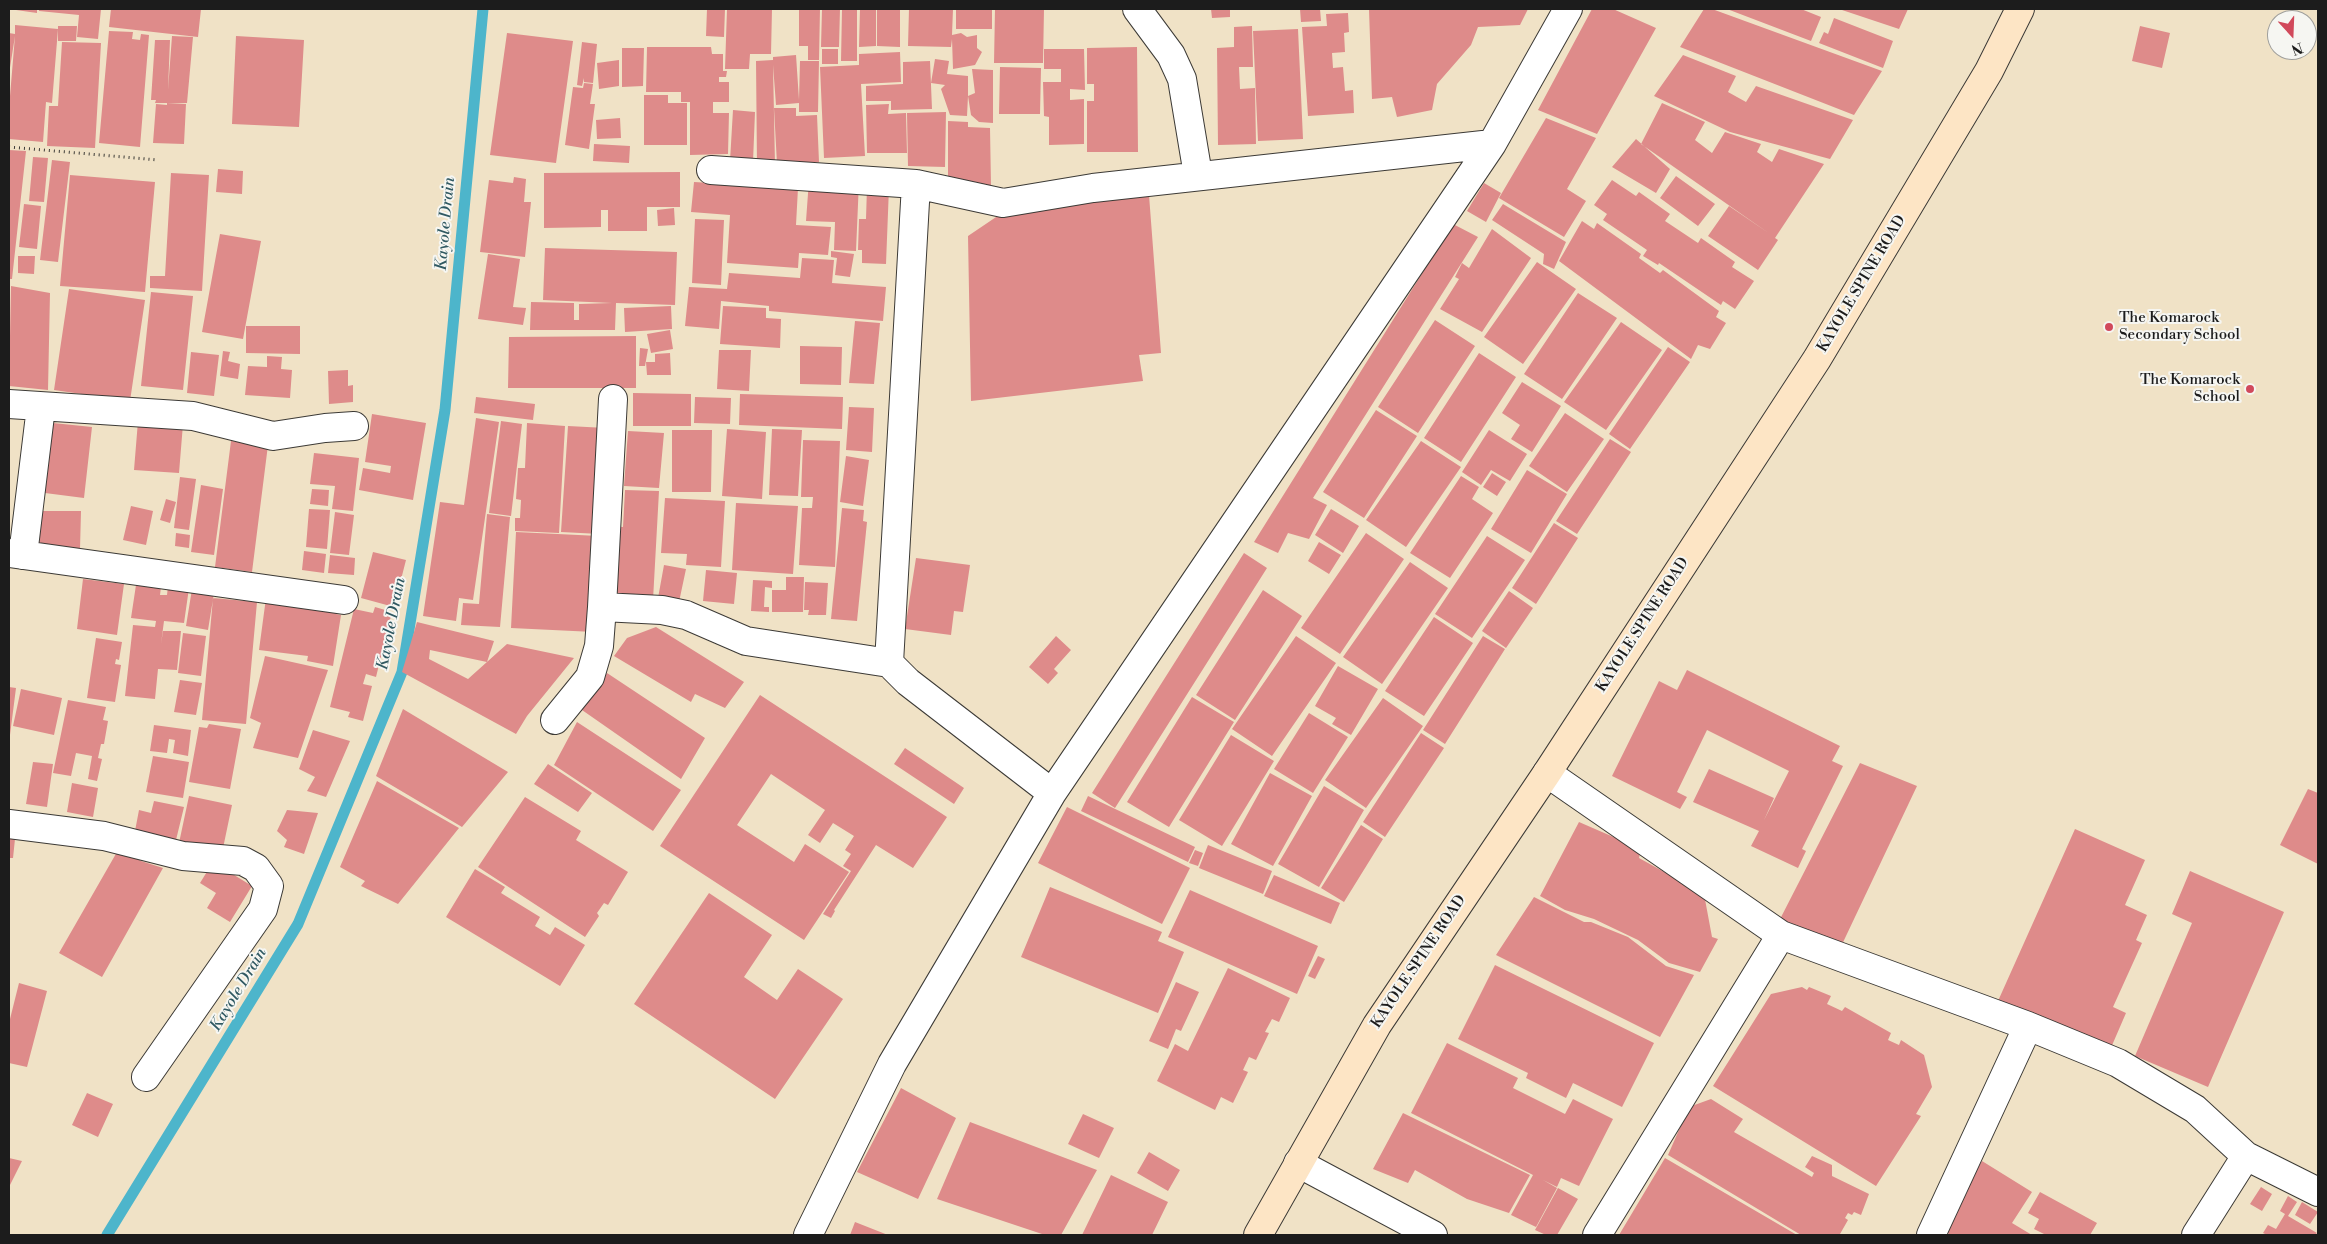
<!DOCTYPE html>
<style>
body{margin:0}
#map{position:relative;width:2327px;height:1244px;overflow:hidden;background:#f0e2c6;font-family:"Libre Bodoni",serif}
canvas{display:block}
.frame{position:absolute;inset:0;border:10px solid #1c1c1c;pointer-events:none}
.north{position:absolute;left:2267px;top:10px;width:50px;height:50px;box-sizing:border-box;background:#f6f6f2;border:1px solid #9f9f9c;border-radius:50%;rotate:160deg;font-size:14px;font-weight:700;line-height:20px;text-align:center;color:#1c1c1c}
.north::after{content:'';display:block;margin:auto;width:18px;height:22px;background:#d1495b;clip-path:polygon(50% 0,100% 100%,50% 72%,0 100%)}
</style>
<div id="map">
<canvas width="2327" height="1244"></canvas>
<div class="frame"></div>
<div class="north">N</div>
</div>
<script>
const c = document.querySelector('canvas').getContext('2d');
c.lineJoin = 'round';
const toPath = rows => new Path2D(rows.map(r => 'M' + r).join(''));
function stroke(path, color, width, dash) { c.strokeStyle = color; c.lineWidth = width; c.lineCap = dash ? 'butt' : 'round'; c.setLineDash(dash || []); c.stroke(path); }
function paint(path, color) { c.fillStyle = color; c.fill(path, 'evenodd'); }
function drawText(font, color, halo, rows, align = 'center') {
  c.font = font + ' "Libre Bodoni",serif'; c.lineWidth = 4; c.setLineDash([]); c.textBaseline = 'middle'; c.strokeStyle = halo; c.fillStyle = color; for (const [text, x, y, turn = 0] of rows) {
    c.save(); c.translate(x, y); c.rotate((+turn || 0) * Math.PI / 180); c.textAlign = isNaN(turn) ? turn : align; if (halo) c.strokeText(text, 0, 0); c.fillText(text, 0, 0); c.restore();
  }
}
stroke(toPath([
 [107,1235,298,924,402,672,445,410,483,9]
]), '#4db5cb', 11);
paint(toPath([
 [9,9,37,9,37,13],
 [39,9,101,9,98,39,77,37,79,15,39,11],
 [111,9,201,9,198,37,109,27],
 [707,9,725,9,724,37,706,36],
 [727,9,772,9,771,54,750,54,749,69,725,69],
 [799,9,820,9,819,60,808,60,808,46,799,46],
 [822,9,840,9,839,47,821,47],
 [842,9,857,9,857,61,841,61],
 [860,9,876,9,876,46,859,47],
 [877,9,900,9,900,47,877,46],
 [909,9,953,9,952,35,961,33,967,37,977,35,977,48,982,52,975,65,953,69,952,39,951,47,908,46],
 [956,9,992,9,992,29,956,29],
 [995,9,1044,9,1043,63,994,63],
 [1211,9,1230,9,1230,17,1212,18],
 [1300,9,1320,9,1321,21,1301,22],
 [1369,9,1391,10,1528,9,1520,25,1478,27,1471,45,1437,84,1432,110,1397,117,1392,97,1372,99],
 [1592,9,1613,9,1656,28,1597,134,1538,110],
 [1704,9,1712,9,1882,71,1854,115,1680,47],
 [1727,9,1801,9,1821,17,1811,41],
 [1839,9,1908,9,1899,29],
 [1348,13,1349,32,1344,33,1345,52,1332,53,1333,68,1343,67,1345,91,1353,90,1354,113,1308,116,1302,27,1327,26,1326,14],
 [1834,18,1893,41,1883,68,1819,43,1824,32,1828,34],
 [15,25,58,29,52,103,46,102,43,142,9,139,9,108,15,36,9,74,9,33,15,34],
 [58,26,77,26,76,41,58,41],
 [1252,26,1253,67,1239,67,1240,89,1255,88,1256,144,1218,145,1217,48,1234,47,1234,27],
 [2140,26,2170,33,2162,68,2132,61],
 [1298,29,1303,139,1258,141,1253,31],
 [109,31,133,32,132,39,140,40,141,34,149,35,140,147,99,143],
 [507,33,573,41,556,163,490,155],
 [172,36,193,37,187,103,155,103,156,100,151,100,155,40,170,40,168,90],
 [236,36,304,40,299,127,232,124],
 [62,42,101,43,95,148,47,146,49,106,58,106],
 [582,42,597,44,593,83,584,82,584,78,582,86,577,85],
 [647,47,711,47,712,54,723,54,723,71,727,71,726,77,719,77,719,82,729,82,729,102,713,102,713,113,729,113,728,154,690,155,690,102,681,102,681,92,646,92],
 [1137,47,1138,152,1087,152,1087,101,1094,101,1094,84,1087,84,1087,48],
 [622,48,644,48,643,86,622,87],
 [822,49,838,49,838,64,822,64],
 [1044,49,1084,49,1085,90,1070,89,1070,100,1084,99,1084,144,1049,145,1049,117,1044,116,1043,82,1061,82,1061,69,1044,69],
 [900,52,901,82,861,84,865,156,824,158,820,67,859,65,859,54],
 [796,55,799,100,800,61,819,61,818,112,799,112,799,103,776,105,773,65,775,165,757,166,756,61,773,60,773,57],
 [1683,55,1736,76,1728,92,1746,102,1756,86,1853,120,1830,159,1730,132,1654,96],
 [935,59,949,61,947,74,968,76,968,96,975,93,972,69,993,70,993,123,979,122,971,115,968,96,967,116,950,115,941,89,945,85,931,83],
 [619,60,619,86,599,89,597,63],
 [930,61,932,109,891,110,891,101,866,101,866,86,903,84,903,62],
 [1000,67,1041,68,1040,114,999,114],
 [584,83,593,84,590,104,595,104,589,149,565,145,573,87,583,88],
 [644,95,668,95,668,103,687,103,687,145,644,145],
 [167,103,186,104,184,144,153,143,156,104,167,105],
 [1662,103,1705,122,1695,140,1712,153,1725,132,1761,144,1757,152,1772,162,1779,149,1824,164,1775,238,1778,240,1758,270,1708,236,1729,206,1770,234,1641,144],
 [889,104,888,114,906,113,907,153,867,153,866,105],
 [774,108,796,108,796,116,817,115,819,162,777,164],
 [733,110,755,112,753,162,730,161],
 [946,112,945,167,908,166,907,113],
 [620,118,621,138,597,139,596,120],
 [1546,118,1596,138,1567,189,1586,201,1564,237,1499,198],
 [948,121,968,122,968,127,990,128,991,186,948,186],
 [1636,139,1670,169,1656,193,1612,167],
 [594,144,630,146,629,163,593,161],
 [9,150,26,151,12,279,9,279],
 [33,157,48,158,44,202,29,201],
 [52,160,70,162,58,262,40,260],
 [218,169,243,171,242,194,216,192],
 [680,172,680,207,647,207,647,231,608,231,608,210,601,210,601,227,544,228,544,173],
 [171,173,209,175,202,291,150,288,150,276,165,276],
 [70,175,155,182,145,292,60,286],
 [1676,176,1715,204,1698,226,1660,198],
 [514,177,526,179,524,202,531,202,525,257,480,252,489,180,513,183],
 [809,180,859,181,856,251,834,250,835,222,806,221],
 [1612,180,1636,196,1639,192,1670,214,1665,221,1698,243,1701,238,1735,262,1732,267,1754,281,1735,309,1723,301,1721,305,1659,263,1658,265,1643,256,1647,250,1603,220,1607,214,1594,205],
 [694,182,798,188,796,225,831,227,828,255,799,253,798,268,727,263,730,215,691,212],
 [1484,183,1501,193,1486,222,1467,211],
 [867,187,889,187,886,264,862,263,862,250,858,250,859,219,866,219],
 [1149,195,1161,353,1139,355,1143,381,971,401,968,236,1008,209],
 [24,204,41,206,37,249,19,247],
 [1503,204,1566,242,1554,269,1543,264,1544,254,1492,220],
 [674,208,675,225,658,226,657,210],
 [695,219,724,220,721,285,692,283],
 [1582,221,1594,229,1597,223,1641,254,1639,258,1660,273,1663,270,1719,311,1716,317,1726,323,1710,349,1698,345,1691,359,1559,261],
 [1453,224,1478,237,1313,498,1327,505,1309,539,1288,533,1278,553,1254,542],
 [1492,229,1531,258,1482,332,1440,309,1459,279,1455,277,1462,263,1469,268],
 [220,234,261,241,243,339,202,332],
 [545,248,677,252,675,305,616,303,615,330,530,330,531,302,574,303,574,320,579,320,579,304,612,303,543,300],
 [831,251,854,254,850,277,835,275,837,258,831,257],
 [488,254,520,259,513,307,526,308,523,325,478,319],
 [18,256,35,256,34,274,18,273],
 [802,258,834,260,832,283,886,287,883,321,769,311,769,306,721,301,719,329,685,326,689,287,727,289,729,273,800,278],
 [1537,262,1576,289,1523,364,1484,337],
 [11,286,50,293,48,390,9,386],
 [69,289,145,300,130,401,54,390],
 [151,292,193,296,183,390,141,386],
 [1578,293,1617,318,1562,399,1524,374],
 [671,306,672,329,625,332,624,308],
 [723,306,766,308,766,318,781,319,780,348,720,344],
 [1435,320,1475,346,1418,433,1378,407],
 [855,321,880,323,874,384,849,383],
 [1621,322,1662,350,1606,430,1564,402],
 [246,326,300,326,300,354,246,353],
 [670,330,673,349,651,353,647,334],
 [636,336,636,388,508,388,509,337],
 [800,346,842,347,841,385,800,384],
 [1668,347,1690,362,1630,449,1609,434],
 [640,348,648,349,645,366,639,366],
 [719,350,751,350,749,391,717,389],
 [223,351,230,352,228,361,240,364,238,379,220,376],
 [191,352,219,355,214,396,187,393],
 [670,353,671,375,647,375,646,362,655,362,655,354],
 [1479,353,1516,377,1461,462,1424,438],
 [267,356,282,357,281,369,292,370,290,398,245,395,248,366,267,367],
 [348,370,348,386,353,385,353,402,329,404,328,371],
 [1522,382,1561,406,1532,452,1511,439,1520,425,1502,413],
 [633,393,691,394,691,426,633,426],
 [740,394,843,397,842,429,739,425],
 [476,397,535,404,533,420,474,413],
 [695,397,731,398,730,424,694,423],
 [849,407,874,408,872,452,846,450],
 [1376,410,1417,436,1364,518,1323,492],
 [1565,413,1604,439,1567,492,1529,466],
 [372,414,426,423,413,500,359,490,363,468,390,473,391,466,365,462],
 [476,418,499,422,473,600,459,598,456,621,423,616,440,502,464,505],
 [138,421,183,424,179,473,134,470],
 [501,421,522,424,511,516,489,513],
 [53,423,92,427,84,498,45,493],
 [527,423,565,426,559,533,515,531,515,518,520,518,521,500,516,499,518,468,525,468],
 [568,426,606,428,600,534,561,532],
 [727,429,766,432,762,499,722,496],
 [772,429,802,430,798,496,769,495],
 [672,430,712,430,711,492,672,492],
 [1489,430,1527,454,1510,481,1491,470,1481,485,1462,472],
 [628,431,664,433,659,488,624,486],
 [1610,439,1631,452,1577,534,1556,521],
 [803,440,840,441,835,567,799,565,802,508,812,508,813,497,801,497],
 [231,441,268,445,252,572,215,567],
 [1421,441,1461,467,1406,547,1366,520],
 [314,453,359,458,353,511,332,509,335,486,310,484],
 [846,456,869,460,863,506,840,502],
 [1527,470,1567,494,1531,553,1491,529],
 [1492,473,1506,482,1497,496,1483,487],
 [1461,476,1479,487,1472,499,1493,513,1450,578,1410,553],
 [180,477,196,479,189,530,174,528],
 [201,485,223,489,214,555,191,552],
 [312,489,329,490,328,506,310,504],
 [625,490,659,491,653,600,605,597,610,526,623,527],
 [665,498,725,501,721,567,686,565,687,554,661,553],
 [166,499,176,502,170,523,160,520],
 [736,503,798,506,793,574,732,570],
 [131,506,153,511,146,545,123,540],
 [842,508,864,510,863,521,867,522,857,621,831,619],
 [309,509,330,510,327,549,306,547],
 [1331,509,1359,526,1343,553,1315,535],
 [40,511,81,511,80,549,39,548],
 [335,512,354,515,349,555,330,553],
 [487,514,510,517,500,627,461,625,463,603,479,604],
 [1554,523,1578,538,1536,604,1512,588],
 [516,532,599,536,594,632,511,628],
 [176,533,190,535,189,548,175,546],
 [1366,533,1404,559,1340,654,1301,628],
 [1487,536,1525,560,1472,638,1435,614],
 [1319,542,1341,555,1329,574,1308,561],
 [304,551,326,554,324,573,302,570],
 [373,552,406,560,394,607,361,598],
 [1244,553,1267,568,1115,808,1092,793],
 [330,555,355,558,354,575,328,573],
 [916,558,970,565,963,612,954,611,951,635,905,629],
 [1410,562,1448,588,1382,684,1343,657],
 [664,565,686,569,679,602,658,598],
 [706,570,737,573,734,604,703,601],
 [786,577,804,577,803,612,772,612,772,590,786,590],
 [83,579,124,584,117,635,77,629],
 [753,580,772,581,772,588,765,587,764,607,769,607,769,612,751,611],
 [805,582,828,583,826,615,808,615,809,610,804,610],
 [136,585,161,587,160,595,167,595,168,586,189,588,184,623,164,621,161,644,163,631,181,631,177,670,158,669,155,699,125,696,133,625,155,627,156,621,131,618],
 [192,589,214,593,208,630,186,626],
 [1263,590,1302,616,1235,720,1196,695],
 [1509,591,1533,608,1506,648,1482,631],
 [213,598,257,602,246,724,202,720],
 [266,598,338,608,336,614,341,615,333,666,307,661,308,656,259,650],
 [375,607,392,612,376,677,366,674,363,684,372,686,363,721,348,717,350,712,330,707,354,609,373,613],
 [1434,617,1473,643,1424,716,1385,691],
 [417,622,494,641,487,662,430,650,429,659,468,679,507,644,574,658,527,716,516,734,402,672],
 [656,627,744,682,725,708,695,694,691,702,614,656,627,638],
 [183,633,206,636,201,676,178,673],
 [1056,636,1071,650,1054,669,1058,673,1048,684,1029,667],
 [1296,636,1336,663,1272,756,1232,729],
 [1483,636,1505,649,1445,744,1423,730],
 [96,638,122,642,119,660,116,659,115,664,121,665,115,702,87,698],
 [265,656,328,670,298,758,253,748,261,723,250,718],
 [1338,666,1378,689,1351,735,1332,724,1336,718,1315,706],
 [1687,670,1840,746,1832,761,1843,766,1802,849,1806,851,1798,868,1751,846,1759,831,1693,802,1709,769,1774,798,1764,820,1789,771,1707,730,1677,792,1687,797,1680,809,1612,776,1659,681,1677,690],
 [607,673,705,738,681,779,582,710],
 [180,680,202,683,196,715,174,712],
 [9,687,16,688,10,735,9,735],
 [21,689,62,698,54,735,13,726],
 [760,695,947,817,913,868,876,845,834,910,835,911,831,918,823,914,851,871,843,866,851,854,845,850,854,836,833,823,820,843,808,835,825,810,771,774,737,825,794,862,805,844,849,872,804,940,660,846],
 [1192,697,1234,722,1169,827,1127,802],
 [1383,698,1423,726,1366,808,1325,780],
 [68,700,106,707,103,720,108,721,104,744,101,744,98,758,102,759,97,781,88,779,92,756,76,753,71,776,53,773],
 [403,709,508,772,462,827,376,776],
 [1309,713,1348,737,1313,793,1274,769],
 [577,722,681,790,653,831,554,765],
 [209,724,241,729,230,789,189,782,199,727,207,728],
 [154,725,191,730,188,756,173,753,175,740,169,739,167,753,150,751],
 [313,730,350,741,326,797,307,791,315,777,299,769],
 [1421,733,1444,748,1385,837,1363,822],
 [1231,735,1274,761,1222,846,1179,820],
 [905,748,964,788,954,804,894,764],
 [153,756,189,762,183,798,146,792],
 [33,762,53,764,47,807,26,804],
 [1860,763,1917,786,1837,955,1777,925],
 [548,764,592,793,578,812,534,784],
 [1270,773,1312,796,1273,866,1231,844],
 [377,781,459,828,398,904,361,886,365,881,340,867],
 [72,783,98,788,93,817,67,812],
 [1324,786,1364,810,1319,887,1278,864],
 [2308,789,2318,793,2318,864,2280,845],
 [189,796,232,805,222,853,179,843],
 [1088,796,1195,847,1188,862,1081,811],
 [525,797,581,831,576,840,628,872,608,905,604,903,597,913,599,916,585,937,478,867],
 [154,801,184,807,176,840,135,831,139,810,151,813],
 [1067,807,1190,868,1162,924,1038,863],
 [287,810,318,813,304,854,284,847,287,840,277,831],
 [1579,822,1641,849,1639,858,1704,894,1712,937,1718,939,1700,972,1669,963,1638,940,1594,919,1565,910,1540,896],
 [1361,825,1383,839,1344,902,1321,888],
 [2075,829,2145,860,2125,905,2147,915,2136,940,2142,943,2113,1007,2126,1013,2110,1050,1998,1001],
 [9,838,15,839,13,858,9,858],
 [121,845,141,861,163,868,102,977,59,953],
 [1208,845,1272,871,1263,894,1199,868],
 [1195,850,1203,853,1198,866,1189,863],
 [213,862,252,886,230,922,207,908,216,893,200,883],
 [475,869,505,887,501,893,540,917,535,926,550,935,555,927,585,945,560,986,446,917],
 [2190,871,2284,912,2208,1087,2135,1056,2192,923,2172,914],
 [1274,875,1340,903,1331,924,1264,896],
 [1050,887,1162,932,1158,941,1184,952,1158,1013,1021,957],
 [1190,890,1318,946,1297,994,1168,937],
 [709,893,772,935,744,977,777,1000,798,969,843,999,775,1099,634,1004],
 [1534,897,1584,922,1591,922,1628,937,1666,966,1694,975,1660,1037,1496,955],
 [1318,956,1325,959,1315,979,1308,976],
 [1495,965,1654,1043,1622,1107,1573,1083,1566,1098,1526,1078,1528,1073,1458,1039],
 [1228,968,1290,998,1279,1022,1272,1019,1265,1032,1269,1033,1256,1060,1249,1057,1243,1070,1248,1072,1233,1103,1221,1097,1215,1110,1157,1081,1175,1044,1188,1051],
 [1176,982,1199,992,1181,1031,1176,1029,1168,1049,1149,1041],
 [19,983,47,991,27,1067,9,1063,9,1023],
 [1802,987,1807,990,1809,987,1831,996,1827,1004,1842,1011,1845,1007,1891,1033,1888,1040,1899,1045,1901,1040,1924,1055,1932,1087,1916,1114,1921,1116,1876,1186,1713,1086,1771,994],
 [1447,1043,1518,1078,1513,1088,1565,1114,1573,1099,1613,1119,1579,1186,1561,1178,1557,1187,1543,1180,1557,1188,1536,1227,1511,1215,1533,1175,1411,1113],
 [901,1088,956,1118,918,1199,857,1172],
 [87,1093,113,1104,98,1137,72,1125],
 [1711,1099,1743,1119,1734,1132,1812,1177,1814,1173,1805,1167,1812,1156,1832,1165,1832,1176,1869,1194,1861,1215,1854,1212,1852,1215,1848,1213,1845,1218,1848,1220,1840,1234,1842,1235,1801,1235,1668,1155,1689,1107],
 [1403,1113,1530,1175,1509,1213,1467,1199,1415,1170,1408,1183,1373,1169],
 [1083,1114,1114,1128,1099,1158,1068,1144],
 [970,1122,1097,1170,1061,1235,1045,1235,937,1199],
 [1149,1152,1180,1170,1168,1191,1137,1173],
 [9,1158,22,1161,9,1187],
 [1665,1158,1797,1235,1619,1235],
 [1982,1161,2032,1192,2012,1223,2032,1235,1951,1235,1940,1229],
 [1111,1175,1168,1202,1152,1235,1082,1235],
 [2261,1187,2272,1194,2262,1211,2250,1204],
 [1558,1188,1578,1199,1557,1235,1546,1235,1535,1230],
 [2040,1192,2097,1223,2090,1235,2046,1235,2034,1229,2039,1219,2028,1213],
 [2288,1196,2297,1202,2288,1216,2317,1233,2315,1235,2267,1235,2263,1233,2268,1225,2276,1229,2285,1214,2280,1211],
 [2302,1202,2318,1212,2310,1224,2295,1215],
 [855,1222,888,1235,850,1235]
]), '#de8b8a');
const minor = toPath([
 [1137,9,1171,55,1182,79,1198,175],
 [711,170,916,184,889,663,908,682,1052,793],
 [916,184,1003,203,1093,188,1492,144],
 [9,404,193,416,273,436,325,428,354,426],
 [9,553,344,600],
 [23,555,41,407],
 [602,607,613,399],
 [555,720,590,677,599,646,602,607,662,610,686,615,746,641,889,663],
 [1547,773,1781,935,2028,1026,2118,1063,2195,1109,2246,1156,2318,1192],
 [9,824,104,836,183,856,243,861,256,868,269,886,263,909,146,1077],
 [1298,1163,1433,1235],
 [808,1235,892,1064,1052,793,1492,144,1568,9],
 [1597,1235,1781,935],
 [1931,1235,2028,1026],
 [2196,1235,2246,1156]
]);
const secondary = toPath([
 [1258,1235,1377,1025,1547,773,1817,359,1989,71,2020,9]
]);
stroke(minor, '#3c3a36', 30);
stroke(secondary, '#3c3a36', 30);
stroke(toPath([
 [9,147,158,160]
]), '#3c3a36', 3, [1, 4]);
stroke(minor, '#fff', 28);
stroke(secondary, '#fde5c5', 28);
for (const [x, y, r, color] of [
 [2109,327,5,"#d1495b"],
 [2250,389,5,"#d1495b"]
]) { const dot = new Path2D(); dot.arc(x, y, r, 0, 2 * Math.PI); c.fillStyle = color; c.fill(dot); stroke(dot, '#f6f6f2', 2); }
drawText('15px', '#1c1c1c', '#f6f6f2', [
 ["KAYOLE SPINE ROAD",1862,284,-59],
 ["KAYOLE SPINE ROAD",1643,625,-57],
 ["KAYOLE SPINE ROAD",1419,962,-56]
]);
drawText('15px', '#1c1c1c', '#f6f6f2', [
 ["The Komarock",2119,318],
 ["Secondary School",2119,335],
 ["The Komarock",2240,380,"right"],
 ["School",2240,397,"right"]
], 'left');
drawText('italic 16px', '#305962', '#f6f6f2', [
 ["Kayole Drain",446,224,-85],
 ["Kayole Drain",392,624,-79],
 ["Kayole Drain",239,990,-59]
]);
</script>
